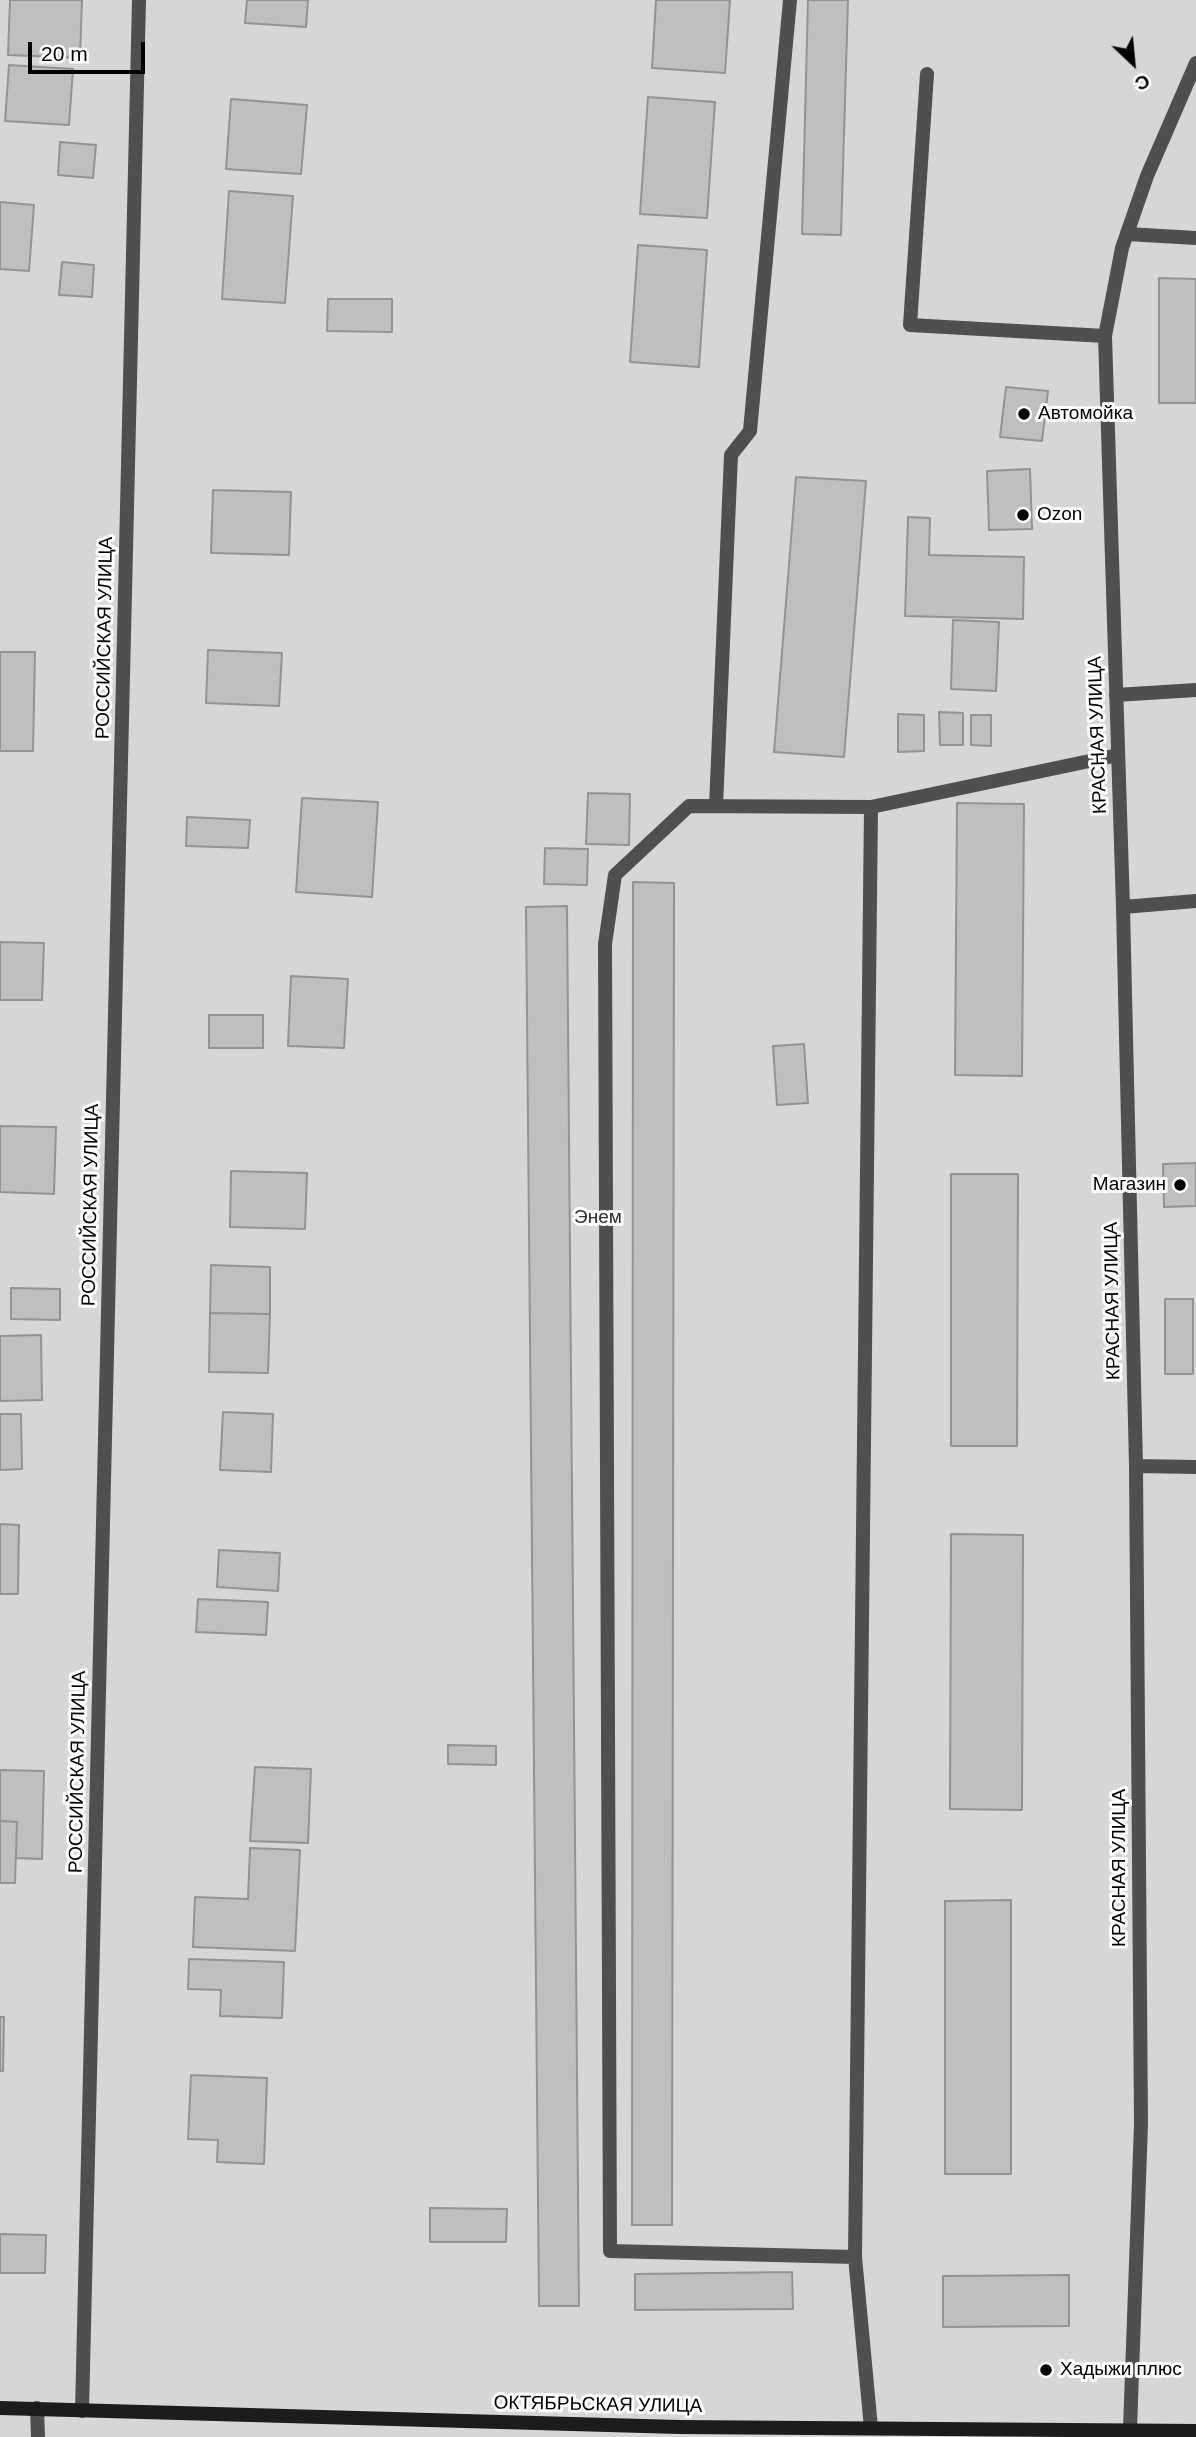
<!DOCTYPE html>
<meta charset="utf-8">
<style>
body{margin:0}
#map{position:relative;width:1196px;height:2437px;overflow:hidden;background:#fff;font-family:Helvetica,sans-serif}
canvas{display:block}
.north{position:absolute;left:1098px;top:28px;width:70px;height:70px;-webkit-text-stroke:5px #fff;paint-order:stroke;rotate:154deg;font-size:19px;font-weight:700;line-height:28px;text-align:center;color:#000}
.north::after{content:'';display:block;margin:auto;width:24px;height:32px;background:#000;clip-path:polygon(50% 0,100% 100%,50% 72%,0 100%)}
.scale{position:absolute;left:28px;top:42px;width:117px;height:32px;box-sizing:border-box;border:4px solid #000;border-top:0;padding-left:9px;font-size:21px;line-height:24px;white-space:nowrap;color:#000;-webkit-text-stroke:5px #fff;paint-order:stroke}
</style>
<div id="map">
<canvas width="1196" height="2437"></canvas>
<div class="north">С</div>
<div class="scale">20 m</div>
</div>
<script>
const c = document.querySelector('canvas').getContext('2d');
c.lineJoin = 'round';
function paint(path, color) { c.fillStyle = color; c.fill(path, 'evenodd'); }
const toPath = rows => new Path2D(rows.map(r => 'M' + r).join(''));
function stroke(path, color, width, dash) { c.strokeStyle = color; c.lineWidth = width; c.lineCap = dash ? 'butt' : 'round'; c.setLineDash(dash || []); c.stroke(path); }
function drawText(font, color, halo, rows, align = 'center') {
  c.font = font + ' Helvetica,sans-serif'; c.lineWidth = 6; c.setLineDash([]); c.textBaseline = 'middle'; c.strokeStyle = halo; c.fillStyle = color; for (const [text, x, y, turn = 0] of rows) {
    c.save(); c.translate(x, y); c.rotate((+turn || 0) * Math.PI / 180); c.textAlign = isNaN(turn) ? turn : align; if (halo) c.strokeText(text, 0, 0); c.fillText(text, 0, 0); c.restore();
  }
}
paint(toPath([
 [0,0,1196,0,1196,2437,0,2437]
]), '#d6d6d6');
const building = toPath([
 [10,0,82,0,80,58,8,55,10,0],
 [247,0,308,0,306,27,245,23,247,0],
 [656,0,730,0,725,73,652,68,656,0],
 [808,0,848,0,841,235,802,234,808,0],
 [9,65,73,69,69,125,5,121,9,65],
 [648,97,715,102,707,218,640,214,648,97],
 [231,99,307,105,301,174,226,169,231,99],
 [60,142,96,145,93,178,58,175,60,142],
 [229,191,293,196,285,303,222,299,229,191],
 [0,202,34,205,29,271,0,269,0,202],
 [638,245,707,250,699,367,630,362,638,245],
 [62,262,94,265,92,297,59,295,62,262],
 [1159,278,1196,279,1196,403,1159,403,1159,278],
 [328,299,392,299,392,332,327,331,328,299],
 [1006,387,1048,391,1042,441,1000,437,1006,387],
 [1030,469,1032,529,989,530,987,471,1030,469],
 [796,477,866,481,844,757,774,752,796,477],
 [213,490,291,492,289,555,211,553,213,490],
 [908,517,930,518,929,555,1024,557,1023,619,905,616,908,517],
 [953,620,999,622,996,691,951,689,953,620],
 [208,650,282,653,279,706,206,703,208,650],
 [0,652,35,652,33,751,0,751,0,652],
 [939,712,963,713,963,745,940,745,939,712],
 [898,714,924,715,924,751,898,752,898,714],
 [971,715,991,715,991,746,971,745,971,715],
 [588,793,630,794,629,845,586,844,588,793],
 [302,798,378,802,372,897,296,892,302,798],
 [957,803,1024,804,1022,1076,955,1075,957,803],
 [187,817,250,820,248,848,186,846,187,817],
 [545,848,588,849,587,885,544,884,545,848],
 [633,882,674,883,672,2225,632,2225,633,882],
 [567,906,579,2306,539,2306,526,907,567,906],
 [0,942,44,943,42,1000,0,1000,0,942],
 [291,976,348,979,344,1048,288,1046,291,976],
 [209,1015,263,1015,263,1048,209,1048,209,1015],
 [804,1044,808,1103,777,1105,773,1046,804,1044],
 [0,1126,56,1127,54,1194,0,1192,0,1126],
 [1196,1163,1196,1206,1164,1207,1163,1164,1196,1163],
 [231,1171,307,1173,305,1229,230,1227,231,1171],
 [951,1174,1018,1174,1017,1446,951,1446,951,1174],
 [211,1265,270,1267,270,1314,210,1313,211,1265],
 [11,1288,60,1289,60,1320,11,1319,11,1288],
 [1165,1299,1193,1299,1193,1374,1165,1374,1165,1299],
 [210,1313,270,1314,268,1373,209,1372,210,1313],
 [41,1335,42,1400,0,1401,0,1336,41,1335],
 [223,1412,273,1414,271,1472,220,1470,223,1412],
 [0,1414,21,1414,22,1469,0,1470,0,1414],
 [0,1524,19,1525,18,1594,0,1594,0,1524],
 [951,1534,1023,1535,1022,1810,950,1809,951,1534],
 [219,1550,280,1553,278,1591,217,1587,219,1550],
 [198,1599,268,1602,266,1635,196,1632,198,1599],
 [448,1745,496,1746,496,1765,448,1764,448,1745],
 [255,1767,311,1769,308,1843,250,1841,255,1767],
 [0,1770,44,1771,42,1859,16,1858,17,1822,0,1821,0,1770],
 [0,1821,17,1822,15,1883,0,1883,0,1821],
 [250,1848,300,1850,295,1951,193,1947,195,1897,248,1899,250,1848],
 [1011,1900,1011,2174,945,2174,945,1901,1011,1900],
 [189,1959,284,1962,282,2018,220,2016,221,1990,188,1989,189,1959],
 [0,2017,4,2017,3,2071,0,2071,0,2017],
 [191,2075,267,2078,264,2164,217,2162,218,2140,188,2139,191,2075],
 [430,2208,507,2209,506,2242,430,2242,430,2208],
 [0,2234,46,2235,45,2273,0,2273,0,2234],
 [792,2272,793,2309,635,2310,635,2274,792,2272],
 [1069,2275,1069,2326,943,2327,943,2276,1069,2275]
]);
paint(building, '#bfbfbf');
stroke(building, '#939393', 2);
stroke(toPath([
 [927,74,910,325,1105,336],
 [1127,234,1196,238],
 [1116,695,1196,690],
 [716,806,731,455,750,431,790,0],
 [855,2257,610,2251,605,944,615,875,689,806,871,807],
 [871,2428,855,2257,871,807,1118,755]
]), '#4f4f4f', 14);
stroke(toPath([
 [1123,907,1196,901],
 [1136,1466,1196,1467],
 [37,2408,38,2437],
 [82,2411,139,0],
 [1130,2429,1141,2124,1136,1466,1123,907,1105,336,1122,248,1147,176,1196,63]
]), '#4f4f4f', 14);
stroke(toPath([
 [0,2408,679,2427,1196,2431]
]), '#1c1c1c', 14);
for (const [x, y, r, color] of [
 [1024,414,7,"#000"],
 [1023,515,7,"#000"],
 [1180,1185,7,"#000"],
 [1046,2370,7,"#000"]
]) { const dot = new Path2D(); dot.arc(x, y, r, 0, 2 * Math.PI); c.fillStyle = color; c.fill(dot); stroke(dot, '#fff', 2.5); }
drawText('19px', '#000', '#fff', [
 ["Автомойка",1038,414],
 ["Ozon",1037,515],
 ["Магазин",1166,1185,"right"],
 ["Хадыжи плюс",1060,2370]
], 'left');
drawText('19px', '#000', '#fff', [
 ["РОССИЙСКАЯ УЛИЦА",105,638,-89],
 ["КРАСНАЯ УЛИЦА",1098,735,-92],
 ["РОССИЙСКАЯ УЛИЦА",91,1205,-89],
 ["КРАСНАЯ УЛИЦА",1113,1301,-91],
 ["РОССИЙСКАЯ УЛИЦА",78,1772,-89],
 ["КРАСНАЯ УЛИЦА",1120,1868,-90],
 ["ОКТЯБРЬСКАЯ УЛИЦА",598,2405,1]
]);
drawText('19px', '#2d2d2d', '#fff', [
 ["Энем",598,1218]
]);
</script>
